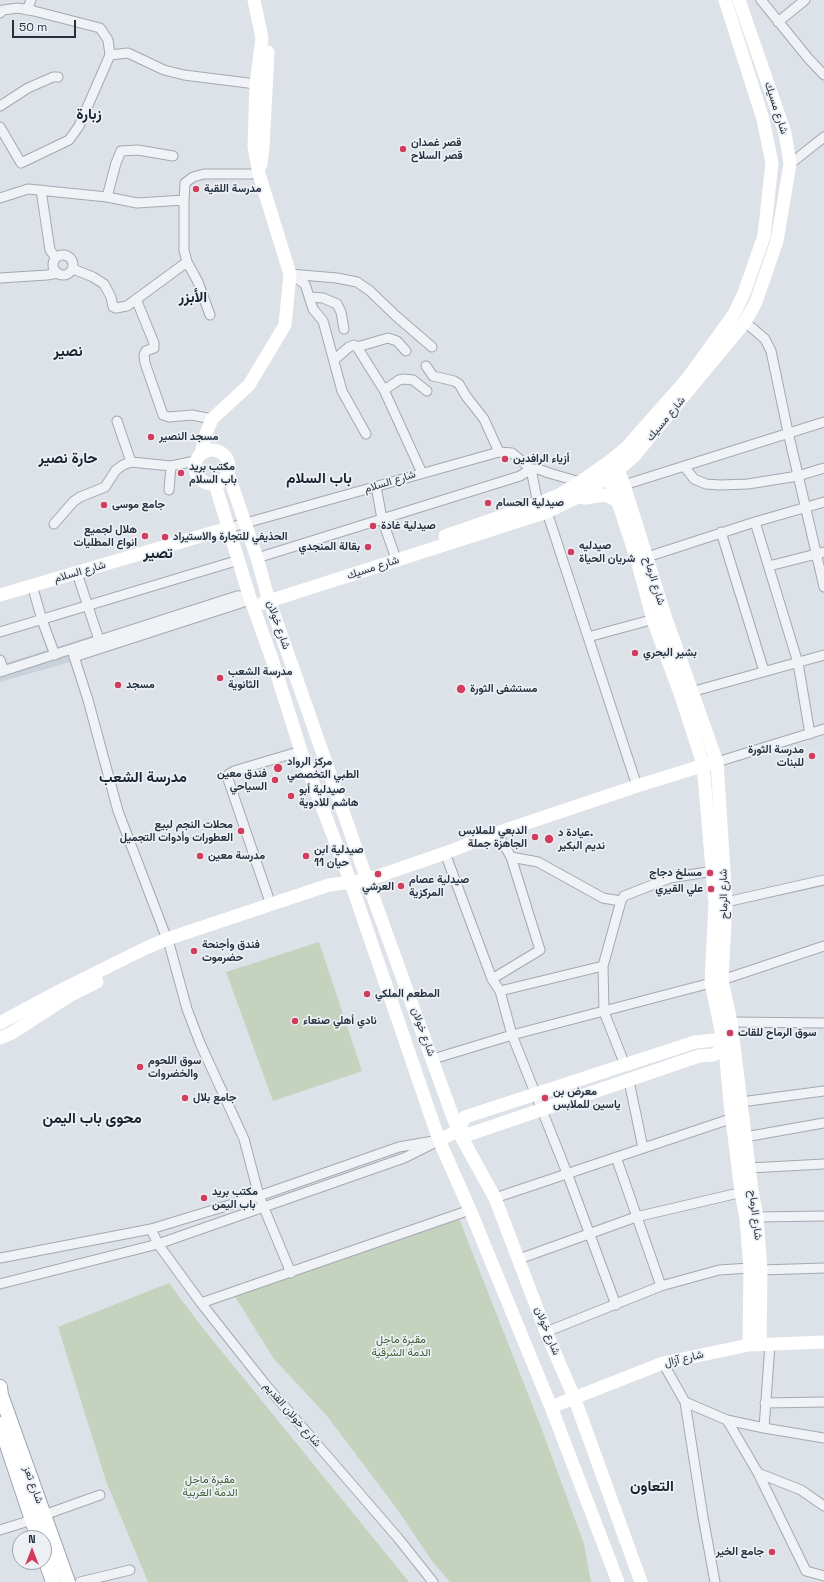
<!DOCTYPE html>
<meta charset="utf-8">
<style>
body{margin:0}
#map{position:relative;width:824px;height:1582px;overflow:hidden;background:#dde2e8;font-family:"Space Grotesk",sans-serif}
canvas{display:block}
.north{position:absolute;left:12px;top:1530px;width:40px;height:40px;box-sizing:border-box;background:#edf1f5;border:1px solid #9da4ac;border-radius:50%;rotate:0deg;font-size:11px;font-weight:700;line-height:16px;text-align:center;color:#26313f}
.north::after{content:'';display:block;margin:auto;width:14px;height:18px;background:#d23d5e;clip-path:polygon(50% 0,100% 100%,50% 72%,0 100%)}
.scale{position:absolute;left:12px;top:20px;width:64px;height:18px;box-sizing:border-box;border:2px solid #26313f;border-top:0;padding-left:5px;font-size:12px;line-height:14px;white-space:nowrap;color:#26313f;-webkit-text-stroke:3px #edf1f5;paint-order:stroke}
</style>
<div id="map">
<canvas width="824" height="1582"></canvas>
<div class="north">N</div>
<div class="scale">50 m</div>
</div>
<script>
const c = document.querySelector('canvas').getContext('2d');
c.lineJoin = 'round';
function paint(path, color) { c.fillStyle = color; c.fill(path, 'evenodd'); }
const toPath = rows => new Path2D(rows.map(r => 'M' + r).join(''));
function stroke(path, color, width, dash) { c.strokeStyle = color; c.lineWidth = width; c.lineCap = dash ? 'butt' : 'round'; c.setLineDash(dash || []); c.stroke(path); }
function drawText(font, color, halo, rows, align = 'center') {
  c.font = font + ' "Space Grotesk",Vazirmatn,sans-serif'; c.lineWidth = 3.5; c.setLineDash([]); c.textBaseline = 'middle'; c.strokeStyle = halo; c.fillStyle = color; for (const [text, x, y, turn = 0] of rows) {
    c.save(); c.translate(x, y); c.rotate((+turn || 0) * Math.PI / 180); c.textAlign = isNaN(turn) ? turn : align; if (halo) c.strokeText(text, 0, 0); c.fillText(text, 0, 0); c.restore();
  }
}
paint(toPath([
 [97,634,102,653,0,682,0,665]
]), '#cbd1da');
paint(toPath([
 [319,942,362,1071,273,1101,226,972],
 [458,1216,541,1427,584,1544,591,1582,450,1582,432,1561,397,1509,327,1416,274,1359,234,1295],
 [169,1283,202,1327,409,1582,148,1582,106,1481,58,1327]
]), '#c4d2be');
const street = toPath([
 [761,0,808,58,824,75],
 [27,10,31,0],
 [0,13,3,10,18,8,34,11,100,28,108,40,110,55],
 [778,22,805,0],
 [0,106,28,88,53,77,58,77],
 [0,127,21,163,69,140,79,126,110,55,128,53,164,70,184,75,256,84],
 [790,164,824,137],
 [41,190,50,250,56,258],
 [107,197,116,163,121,151,138,150,173,156],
 [0,198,28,189,107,197,137,203,184,200,185,183,193,177,204,174,259,174],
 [184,200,184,250,187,262,198,282,210,315],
 '53 265a10 10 0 1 1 20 0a10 10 0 1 1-20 0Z',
 [73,269,93,277,104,284,111,297,113,307,116,308,127,306,187,262],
 [0,278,47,275,58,273],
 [309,297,323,298,337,304,341,312,344,329],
 [136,299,154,343,154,348,146,351,144,355,145,363,163,415,169,417,192,415,212,419],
 [745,322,765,339,771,351,788,432,824,587],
 [357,347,388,338,397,341,406,351],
 [334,360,349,347,354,345,357,347,384,390,422,473],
 [426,366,433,376,454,381,459,384,466,396,484,419,499,452],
 [384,390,399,380,404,379,413,380,427,391],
 [117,421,131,462],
 [366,434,342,391,323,321,313,309,305,284,290,274,337,278,357,282,370,291,396,316,432,347],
 [684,466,694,479,706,484,720,485,748,484,798,476,824,468],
 [531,469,538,504],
 [624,485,824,422],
 [376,486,382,519,394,553],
 [169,490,171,466],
 [547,512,637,786],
 [755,522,798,663,810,734],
 [54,524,73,502,80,497,105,487,116,470,123,465,131,462,171,466,195,461],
 [228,528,499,452,512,453,531,469],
 [721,532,764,671],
 [647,557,755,522,824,502],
 [257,558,520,476,531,469,538,469,549,473,580,482],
 [769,566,824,552],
 [77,573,99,640],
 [32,585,42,620,55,655],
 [0,632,239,560],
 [588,637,658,618],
 [72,650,88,700,118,811,170,947,187,1009,200,1043,244,1139,259,1196,291,1273],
 [74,657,247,601,252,602],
 [0,660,4,671],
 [0,672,237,596,249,595],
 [691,692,824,655],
 [717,762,824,729],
 [445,853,492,979,500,991,512,1035,567,1173,616,1305],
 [511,857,538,862,603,898,621,901],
 [726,902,824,880],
 [271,905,228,779,229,774,234,771,301,751],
 [492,979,540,950,511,857,497,833],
 [722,980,824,946],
 [500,991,603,966],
 [731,1022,824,1023],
 [433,1059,512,1035,711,983],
 [625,1065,604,1012,603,966,621,901,624,896,670,878,713,871],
 [629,1081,643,1148],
 [741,1102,824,1091],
 [745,1137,824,1123],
 [616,1157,661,1286],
 [749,1168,824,1164],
 [495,1198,736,1117],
 [757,1217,824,1216],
 [0,1258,151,1229],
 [519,1259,636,1217,747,1191],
 [0,1284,158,1244,404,1158,432,1144],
 [201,1303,470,1210],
 [546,1332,661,1286,719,1270,750,1268,761,1270,824,1268],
 [663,1363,685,1402,727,1420,764,1428,824,1438],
 [685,1402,703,1517,715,1582],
 [765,1403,824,1402],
 [727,1420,758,1473,806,1571,824,1576],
 [764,1428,770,1344],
 [758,1473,801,1490,824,1506],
 [44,1515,100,1495],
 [0,1530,32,1520],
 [80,1582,130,1570],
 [433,1582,398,1538,265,1384,201,1303,158,1244,151,1229,259,1196,399,1147,439,1140]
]);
const primary = toPath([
 [0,1387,1,1395,68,1582],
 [0,1424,38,1538],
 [44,1556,53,1582]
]);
stroke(street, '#a2a9b2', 11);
stroke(primary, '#9ca7b4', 16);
stroke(street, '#f0f2f6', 9);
stroke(toPath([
 [261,164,263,148,268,52],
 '195 467a17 17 0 1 1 34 0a17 17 0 1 1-34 0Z',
 [201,454,205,436,212,419,249,385,285,325,290,274,259,174,254,147,256,84,262,38,254,0],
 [612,463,618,470,624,485,665,616,717,762,726,902,722,980,731,1022,752,1191,757,1217,761,1270,760,1344],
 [602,470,613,487,618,502,637,560,653,620,681,696,703,764,715,903,711,983,725,1049,730,1103,741,1192,746,1219,750,1268,749,1345],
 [228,473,257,558,267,594,367,880,458,1131,495,1198,546,1332,574,1397,641,1582],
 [215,484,249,595,272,659,301,751,351,883,439,1140,470,1210,551,1407,618,1582],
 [578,497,586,498,603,495,610,497,618,502],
 [445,536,538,504,559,495,580,482,610,461,626,448,687,379,734,314,744,293,764,236,772,163,763,119,725,0],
 [0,595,228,528],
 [263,603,547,512,578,497,618,470,634,456,745,322,756,302,777,241,790,164,785,133,739,0],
 [0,1023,63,989,146,948,167,939,329,885,367,880,445,853,497,833,637,786,711,763],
 [0,1038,12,1033,69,996,97,982],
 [458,1131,470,1134,699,1056,713,1055,725,1049],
 [439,1140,458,1131,465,1117,695,1042,714,1040,728,1049],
 [551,1407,663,1363,749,1345,824,1342]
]), '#fff', 13);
stroke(primary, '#fff', 14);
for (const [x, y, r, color] of [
 [403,149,4,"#d23d5e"],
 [196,189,4,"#d23d5e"],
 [151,437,4,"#d23d5e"],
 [505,459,4,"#d23d5e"],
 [181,473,4,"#d23d5e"],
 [488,503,4,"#d23d5e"],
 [104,505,4,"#d23d5e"],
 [373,526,4,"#d23d5e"],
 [145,536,4,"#d23d5e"],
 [165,537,4,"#d23d5e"],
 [368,547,4,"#d23d5e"],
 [571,552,4,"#d23d5e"],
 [635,653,4,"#d23d5e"],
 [220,678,4,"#d23d5e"],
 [118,685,4,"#d23d5e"],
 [461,689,5,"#d23d5e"],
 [812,756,4,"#d23d5e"],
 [278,768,5,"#d23d5e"],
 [275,780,4,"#d23d5e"],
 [291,796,4,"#d23d5e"],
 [241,831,4,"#d23d5e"],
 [535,837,4,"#d23d5e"],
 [549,839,5,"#d23d5e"],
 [200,856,4,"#d23d5e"],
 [306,856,4,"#d23d5e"],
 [710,873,4,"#d23d5e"],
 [378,874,4,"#d23d5e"],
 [401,886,4,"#d23d5e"],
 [711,889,4,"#d23d5e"],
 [194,951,4,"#d23d5e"],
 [367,994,4,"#d23d5e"],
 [295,1021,4,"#d23d5e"],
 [730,1033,4,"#d23d5e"],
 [140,1067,4,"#d23d5e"],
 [185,1098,4,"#d23d5e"],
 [545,1098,4,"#d23d5e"],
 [204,1198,4,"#d23d5e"],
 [772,1552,4,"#d23d5e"]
]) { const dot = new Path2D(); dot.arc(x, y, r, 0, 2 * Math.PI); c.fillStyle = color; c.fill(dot); stroke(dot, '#edf1f5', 1.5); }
drawText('11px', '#26313f', '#edf1f5', [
 ["شارع مسيك",776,108,72],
 ["شارع مسيك",666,419,-50],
 ["شارع السلام",390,482,-17],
 ["شارع مسيك",373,568,-18],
 ["شارع السلام",80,572,-16],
 ["شارع الرماح",654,581,73],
 ["شارع خولان",278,625,71],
 ["شارع الرماح",724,894,-91],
 ["شارع خولان",423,1032,70],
 ["شارع الرماح",755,1215,83],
 ["شارع خولان",547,1331,68],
 ["شارع آزال",684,1359,-13],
 ["شارع خولان القديم",292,1415,49],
 ["شارع تعز",33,1485,70]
]);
drawText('bold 11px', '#26313f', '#edf1f5', [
 ["قصر غمدان",411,143],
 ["قصر السلاح",411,156],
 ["مدرسة اللقية",204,189],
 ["مسجد النصير",159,437],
 ["أزياء الرافدين",513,459],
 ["مكتب بريد",189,467],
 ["باب السلام",189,480],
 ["صيدلية الحسام",496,503],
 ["جامع موسى",112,505],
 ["صيدلية غادة",381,526],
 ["هلال لجميع",137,530,"right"],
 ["انواع المطليات",137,543,"right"],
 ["الحذيفي للتجارة والاستيراد",173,537],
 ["صيدليه",579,546],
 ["شريان الحياة",579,559],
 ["بقالة المنجدي",360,547,"right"],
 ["بشير البحري",643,653],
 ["مدرسة الشعب",228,672],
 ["الثانوية",228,685],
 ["مسجد",126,685],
 ["مستشفى الثورة",470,689],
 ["مدرسة الثورة",804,750,"right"],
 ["للبنات",804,763,"right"],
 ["مركز الرواد",287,762],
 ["الطبي التخصصي",287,775],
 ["فندق معين",267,774,"right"],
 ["السياحي",267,787,"right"],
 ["صيدلية أبو",299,790],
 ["هاشم للادوية",299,803],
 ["محلات النجم لبيع",233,825,"right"],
 ["العطورات وأدوات التجميل",233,838,"right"],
 ["الدبعي للملابس",527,831,"right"],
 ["الجاهزة جملة",527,844,"right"],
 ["عيادة د.",558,833],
 ["نديم البكير",558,846],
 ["صيدلية ابن",314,850],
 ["حيان 11",314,863],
 ["مدرسة معين",208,856],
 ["مسلخ دجاج",702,873,"right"],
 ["صيدلية عصام",409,880],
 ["المركزية",409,893],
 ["العرشي",378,887,"center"],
 ["علي القيري",703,889,"right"],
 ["فندق وأجنحة",202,945],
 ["حضرموت",202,958],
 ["المطعم الملكي",375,994],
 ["نادي أهلي صنعاء",303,1021],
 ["سوق الرماح للقات",738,1033],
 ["سوق اللحوم",148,1061],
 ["والخضروات",148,1074],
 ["معرض بن",553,1092],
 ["ياسين للملابس",553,1105],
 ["جامع بلال",193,1098],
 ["مكتب بريد",212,1192],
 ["باب اليمن",212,1205],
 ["جامع الخير",764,1552,"right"]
], 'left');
drawText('11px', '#3d5b33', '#edf1f5', [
 ["مقبرة ماجل",401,1340],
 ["الدمة الشرقية",401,1353],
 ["مقبرة ماجل",210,1480],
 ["الدمة الغربية",210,1493]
]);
drawText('bold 15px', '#19222f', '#edf1f5', [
 ["زبارة",89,115],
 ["الأبزر",193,298],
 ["نصير",68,352],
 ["حارة نصير",68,459],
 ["باب السلام",319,479],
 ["تصير",158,554],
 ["مدرسة الشعب",143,778],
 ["محوى باب اليمن",92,1119],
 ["التعاون",652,1487]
]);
</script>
